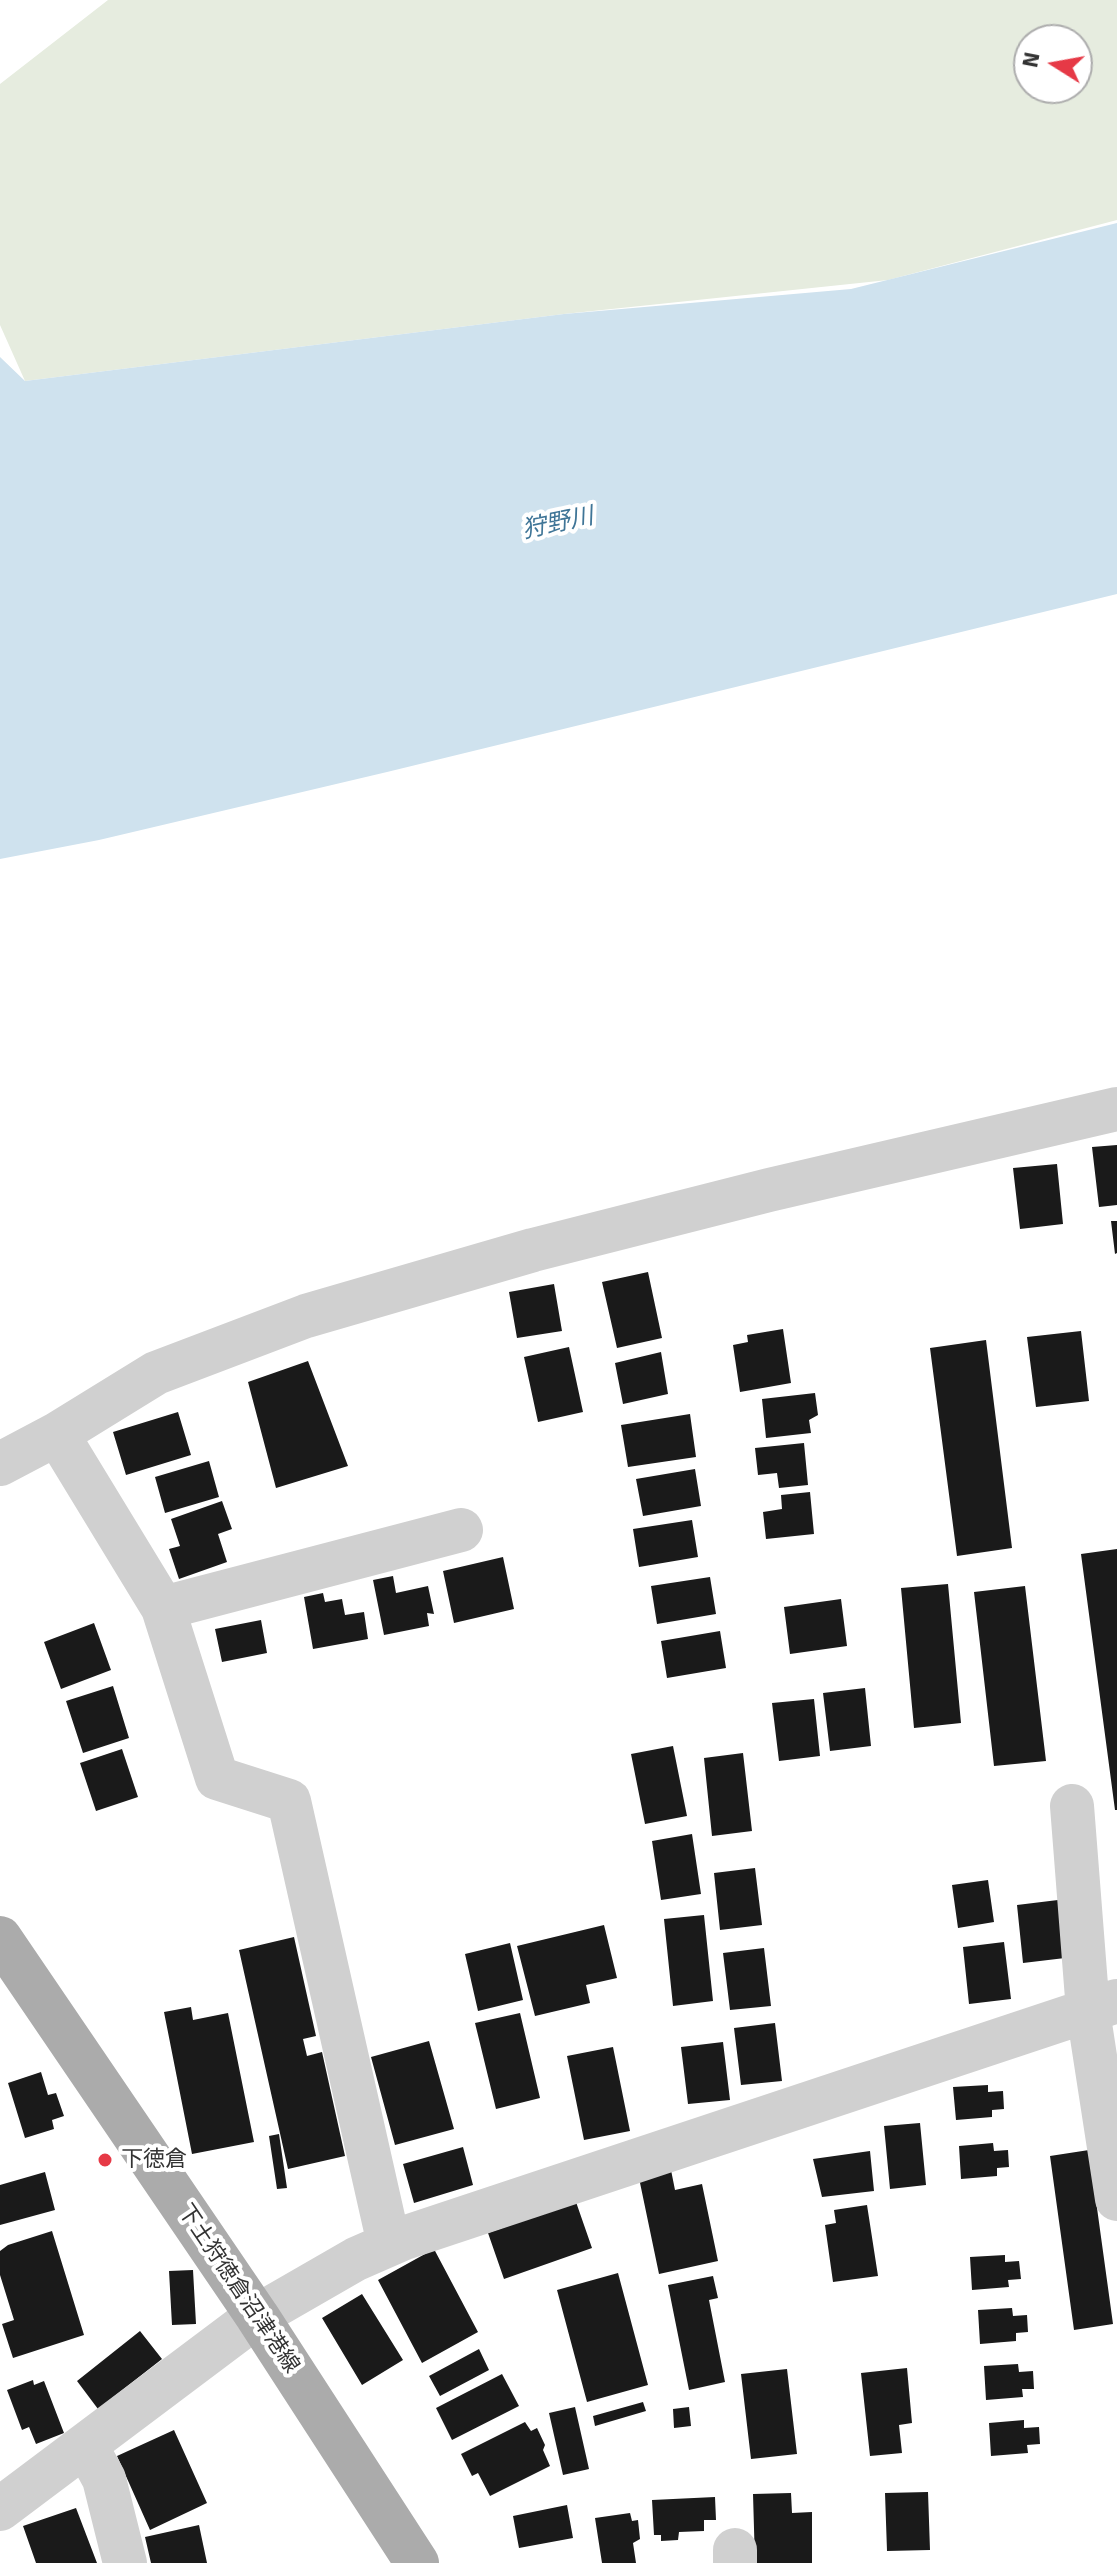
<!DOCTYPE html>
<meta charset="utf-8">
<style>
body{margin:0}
#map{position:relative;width:1117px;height:2563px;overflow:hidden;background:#fff;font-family:Signika,sans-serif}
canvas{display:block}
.north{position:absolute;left:1013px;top:24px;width:80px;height:80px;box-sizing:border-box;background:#fff;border:2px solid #adadad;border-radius:50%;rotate:281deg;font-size:22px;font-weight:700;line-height:32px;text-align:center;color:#333}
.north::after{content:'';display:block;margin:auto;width:28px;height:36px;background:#e63946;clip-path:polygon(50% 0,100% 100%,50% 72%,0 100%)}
</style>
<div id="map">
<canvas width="1117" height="2563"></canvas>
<div class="north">N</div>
</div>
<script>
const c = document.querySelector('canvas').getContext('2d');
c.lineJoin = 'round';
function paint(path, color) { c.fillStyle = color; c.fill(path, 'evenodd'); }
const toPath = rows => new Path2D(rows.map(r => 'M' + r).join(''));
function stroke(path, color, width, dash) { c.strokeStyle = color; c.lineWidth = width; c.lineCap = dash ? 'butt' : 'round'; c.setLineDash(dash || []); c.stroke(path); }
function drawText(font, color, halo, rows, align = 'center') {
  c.font = font + ' Signika,"Noto Sans JP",sans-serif'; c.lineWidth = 8; c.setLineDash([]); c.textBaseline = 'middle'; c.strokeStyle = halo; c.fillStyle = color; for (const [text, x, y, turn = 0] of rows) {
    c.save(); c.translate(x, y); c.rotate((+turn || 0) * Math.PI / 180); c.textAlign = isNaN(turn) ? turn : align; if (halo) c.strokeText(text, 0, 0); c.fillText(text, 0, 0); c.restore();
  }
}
paint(toPath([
 [108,0,1117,0,1117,220,888,280,564,314,25,381,0,325,0,84],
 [1029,40,1077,40,1077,88,1029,88]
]), '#e6ecdf');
paint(toPath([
 [1117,223,1117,594,387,772,99,840,0,859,0,357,25,381,564,314,851,289]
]), '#cfe2ee');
paint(toPath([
 [1117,1145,1117,1205,1099,1207,1092,1147],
 [1057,1164,1063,1224,1020,1229,1013,1168],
 [1111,1221,1117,1221,1117,1253,1115,1254],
 [648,1272,662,1338,617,1348,602,1282],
 [554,1284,562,1331,517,1338,509,1292],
 [783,1329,791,1383,740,1392,733,1345,748,1342,747,1335],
 [1081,1331,1089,1401,1036,1407,1027,1337],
 [986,1340,1012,1548,957,1556,930,1348],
 [569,1347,583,1412,538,1422,524,1357],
 [661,1352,668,1394,623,1404,615,1363],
 [308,1361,348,1466,276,1488,248,1382],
 [815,1393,818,1415,809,1420,811,1433,766,1438,762,1399],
 [178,1412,191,1455,126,1475,113,1432],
 [690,1414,696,1457,628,1467,621,1425],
 [804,1443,808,1485,779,1488,777,1473,758,1475,755,1448],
 [209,1461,219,1497,165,1513,155,1477],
 [695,1469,701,1506,643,1516,636,1479],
 [810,1492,814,1534,766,1539,763,1512,782,1509,781,1495],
 [222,1501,232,1529,218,1534,227,1562,179,1579,169,1549,180,1546,171,1519],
 [692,1520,698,1557,639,1567,633,1529],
 [1117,1549,1117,1810,1115,1810,1081,1554],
 [503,1557,514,1609,454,1623,443,1571],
 [393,1576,396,1593,428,1586,434,1614,427,1613,429,1626,384,1635,373,1580],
 [710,1577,716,1614,657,1624,651,1586],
 [948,1584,961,1723,914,1728,901,1588],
 [1025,1586,1046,1761,994,1766,974,1592],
 [323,1593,325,1602,342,1599,345,1615,364,1612,368,1639,313,1649,304,1597],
 [841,1599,847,1646,790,1654,784,1607],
 [261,1620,267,1653,222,1662,215,1629],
 [94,1623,111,1670,61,1689,44,1642],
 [720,1631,726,1668,667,1678,661,1641],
 [113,1686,129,1738,83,1753,66,1701],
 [865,1688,871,1746,830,1751,823,1693],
 [814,1699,820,1756,779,1761,772,1703],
 [673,1746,687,1816,645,1824,631,1754],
 [122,1749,138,1797,96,1811,80,1763],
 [743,1753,752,1831,712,1836,704,1758],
 [692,1834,701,1894,661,1900,652,1841],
 [755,1868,762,1925,720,1930,714,1873],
 [988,1880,994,1922,958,1928,952,1885],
 [1058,1900,1065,1958,1023,1963,1017,1905],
 [704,1915,713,2001,673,2006,664,1919],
 [604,1925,617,1978,586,1985,590,2003,535,2016,517,1946],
 [294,1937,316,2036,303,2039,307,2056,322,2052,345,2156,288,2169,239,1950],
 [1004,1942,1011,1999,969,2004,963,1947],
 [510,1943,523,2000,478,2011,465,1954],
 [764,1948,771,2006,730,2010,723,1953],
 [191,2007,193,2020,228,2013,254,2142,192,2154,164,2012],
 [520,2013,540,2098,496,2109,475,2023],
 [775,2023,782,2081,741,2085,734,2028],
 [429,2041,454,2129,395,2145,371,2057],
 [723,2042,730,2100,688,2104,681,2047],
 [613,2047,630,2131,584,2140,567,2056],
 [41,2072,48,2095,56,2093,64,2116,52,2120,54,2129,25,2138,8,2083],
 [988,2085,988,2092,1003,2091,1004,2109,992,2110,992,2117,956,2120,953,2087],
 [920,2123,926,2185,890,2189,884,2126],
 [279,2134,287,2188,277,2189,269,2136],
 [993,2143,994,2151,1008,2150,1009,2167,997,2168,997,2176,961,2179,959,2146],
 [463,2147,473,2185,414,2203,403,2164],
 [1089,2150,1113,2324,1074,2330,1050,2156],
 [870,2151,874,2191,822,2197,813,2159],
 [671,2170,675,2190,702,2184,718,2261,659,2274,639,2178],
 [45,2172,55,2210,0,2225,0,2185],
 [576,2202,592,2248,504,2279,488,2233],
 [867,2205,878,2276,833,2282,825,2225,836,2223,834,2210],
 [52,2231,84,2335,13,2358,2,2324,14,2320,0,2275,0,2251,8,2245],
 [434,2249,478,2332,422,2363,378,2280],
 [1005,2255,1005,2262,1019,2261,1021,2279,1008,2280,1009,2287,972,2290,970,2257],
 [193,2270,196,2324,172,2325,169,2271],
 [618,2273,648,2385,587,2402,557,2290],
 [713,2276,718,2298,709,2300,725,2382,689,2390,668,2285],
 [362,2294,403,2360,362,2385,322,2318],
 [1012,2308,1013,2316,1027,2315,1028,2332,1016,2333,1016,2341,980,2344,978,2310],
 [140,2331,162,2359,98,2409,77,2381],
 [479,2349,489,2370,440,2396,429,2376],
 [1018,2364,1019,2372,1033,2371,1034,2389,1022,2389,1023,2397,986,2400,984,2366],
 [907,2368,912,2423,899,2425,902,2453,870,2456,861,2373],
 [787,2369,797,2454,751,2459,741,2374],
 [502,2374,519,2406,452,2440,436,2408],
 [33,2380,34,2385,44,2381,64,2433,36,2444,29,2427,22,2430,7,2390],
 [643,2402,646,2411,595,2426,593,2416],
 [575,2407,589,2469,563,2475,549,2413],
 [689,2407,691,2426,674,2428,673,2409],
 [1024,2420,1024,2428,1039,2427,1040,2444,1027,2445,1028,2453,991,2456,989,2423],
 [525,2422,531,2431,537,2428,545,2445,543,2450,550,2466,490,2496,478,2473,472,2476,461,2454],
 [174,2430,207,2503,150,2530,117,2456],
 [928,2492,930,2550,887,2551,885,2493],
 [791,2493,792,2513,812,2512,812,2563,755,2563,753,2494],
 [715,2497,716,2520,704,2520,704,2531,679,2532,678,2540,661,2541,661,2535,654,2535,652,2500],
 [567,2505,573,2538,519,2548,513,2516],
 [76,2508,97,2563,36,2563,23,2526],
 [630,2513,632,2521,638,2520,640,2539,633,2543,636,2563,602,2563,595,2518],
 [199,2525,207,2563,151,2563,145,2537]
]), '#1a1a1a');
stroke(toPath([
 [57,1434,163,1608,217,1778,289,1801,389,2244],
 [0,1464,57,1434,156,1373,306,1316,533,1250,769,1190,1117,1109],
 [163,1608,461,1530],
 [1072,1806,1088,2011,1117,2199],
 [86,2446,104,2479,125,2563],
 [0,2509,257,2316,356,2259,404,2238,1117,2001],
 [735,2550,735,2563]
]), '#d0d0d0', 44);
stroke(toPath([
 [0,1938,257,2316,417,2563]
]), '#ababab', 44);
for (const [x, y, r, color] of [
 [105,2160,8,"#e63946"]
]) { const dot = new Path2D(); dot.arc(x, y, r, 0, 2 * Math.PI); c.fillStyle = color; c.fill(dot); stroke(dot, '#fff', 3); }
drawText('22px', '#333', '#fff', [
 ["下徳倉",121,2160]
], 'left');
drawText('22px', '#333', '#fff', [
 ["下土狩徳倉沼津港線",238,2289,56]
]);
drawText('italic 24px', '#3f7597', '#fff', [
 ["狩野川",558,524,-12]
]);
</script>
